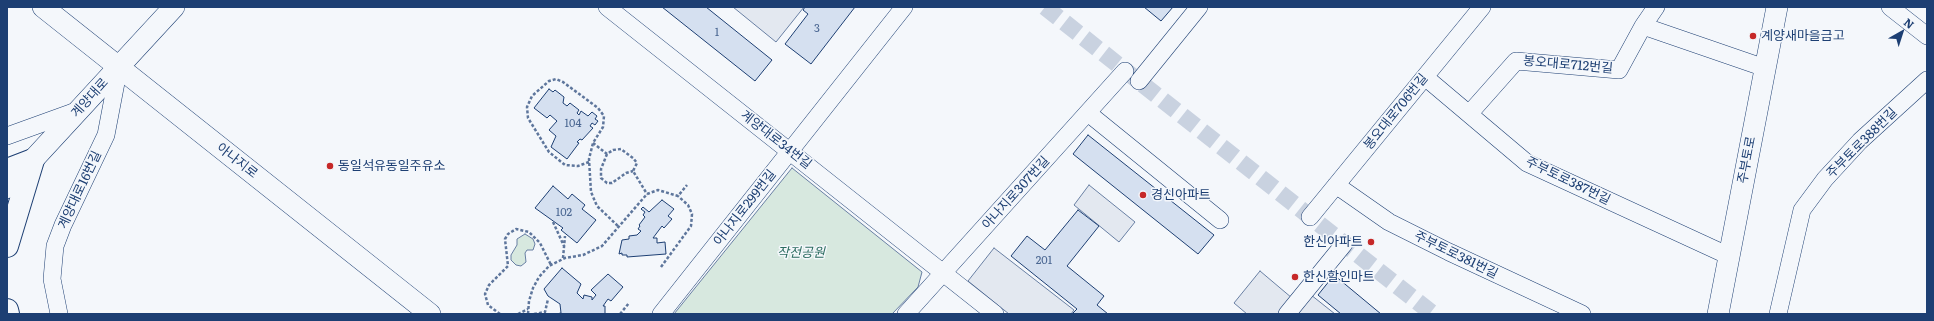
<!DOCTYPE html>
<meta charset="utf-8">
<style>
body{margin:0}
#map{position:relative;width:1934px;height:321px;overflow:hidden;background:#f4f7fb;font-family:Literata,serif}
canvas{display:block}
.frame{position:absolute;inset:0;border:8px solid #1d3f73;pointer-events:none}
.north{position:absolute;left:1882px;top:12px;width:40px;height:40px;-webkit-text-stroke:3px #f4f7fb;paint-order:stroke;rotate:39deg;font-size:11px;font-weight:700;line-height:16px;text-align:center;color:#1d3f73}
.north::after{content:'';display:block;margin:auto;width:14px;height:18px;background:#1d3f73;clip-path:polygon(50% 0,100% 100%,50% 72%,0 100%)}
</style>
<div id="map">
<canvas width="1934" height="321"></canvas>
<div class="frame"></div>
<div class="north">N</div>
</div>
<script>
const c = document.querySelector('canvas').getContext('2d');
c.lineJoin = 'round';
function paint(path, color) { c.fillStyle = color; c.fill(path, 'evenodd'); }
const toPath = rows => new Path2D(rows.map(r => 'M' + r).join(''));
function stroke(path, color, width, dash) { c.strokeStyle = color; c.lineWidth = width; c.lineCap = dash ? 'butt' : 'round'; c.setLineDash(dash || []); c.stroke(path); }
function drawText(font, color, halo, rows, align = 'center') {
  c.font = font + ' Literata,"Noto Sans KR",serif'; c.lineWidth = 3; c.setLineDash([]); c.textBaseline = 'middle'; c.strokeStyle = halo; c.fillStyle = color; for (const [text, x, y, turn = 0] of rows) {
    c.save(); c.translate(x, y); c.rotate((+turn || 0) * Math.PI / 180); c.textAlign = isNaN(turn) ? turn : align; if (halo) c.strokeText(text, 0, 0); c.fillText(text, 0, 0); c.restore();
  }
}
const green = toPath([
 [792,168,922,272,918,287,892,314,674,314,792,168],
 [525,234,533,239,535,244,533,250,527,250,525,253,526,262,521,266,516,265,511,260,511,255,517,245,517,239,525,234]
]);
paint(green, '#d7e8df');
stroke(green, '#687fa3', 1);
const parking = toPath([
 [733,7,804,7,776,42,733,7],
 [1089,185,1135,222,1119,242,1074,205,1089,185],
 [994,248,1074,310,1071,314,1009,314,968,281,994,248],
 [1260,271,1292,298,1301,287,1335,314,1247,314,1234,303,1260,271]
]);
paint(parking, '#e3e8f0');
stroke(parking, '#687fa3', 1);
const building = toPath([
 [662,7,706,7,772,60,755,81,662,7],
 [805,7,855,7,811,64,785,44,808,14,803,10,805,7],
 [1144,7,1173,7,1161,21,1144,7],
 [549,89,553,92,555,90,564,97,563,103,567,106,570,103,579,110,577,113,579,115,581,111,588,116,592,112,597,116,595,119,598,121,595,125,592,123,590,126,593,128,582,140,580,139,577,142,579,143,567,159,551,147,556,136,549,130,557,121,550,115,547,118,534,108,549,89],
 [1088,135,1214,235,1198,254,1073,154,1088,135],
 [553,186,568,199,572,194,585,205,582,209,596,220,577,243,561,230,563,228,535,208,553,186],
 [662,200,674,209,668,216,672,219,664,228,662,226,653,238,657,238,657,243,665,242,666,254,627,257,627,255,622,255,622,253,619,254,622,240,629,239,629,236,637,235,641,231,638,229,640,226,639,225,645,217,643,215,645,212,641,209,643,207,649,212,662,200],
 [1078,210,1099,226,1067,266,1104,296,1097,305,1108,314,1072,314,1077,309,1011,256,1027,236,1045,250,1078,210],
 [562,268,581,284,577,293,583,299,584,295,592,297,592,300,596,295,591,290,608,274,623,287,611,301,608,299,603,306,605,306,605,314,611,314,556,314,561,313,560,304,548,296,544,289,562,268],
 [1334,275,1381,314,1341,314,1318,295,1334,275]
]);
paint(building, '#d5e0f0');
stroke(building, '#1d3f73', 1);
stroke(toPath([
 [1045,7,1433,314]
]), '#c9d2e0', 17, [17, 8]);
const minor = toPath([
 [607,7,995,314],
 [1890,7,1927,36],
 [1643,26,1765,68],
 [1425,77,1527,163,1729,256],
 [1139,81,1199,7],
 [1088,113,1220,220],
 [1469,114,1516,61,1619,70,1643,26,1656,7],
 [7,136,79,110],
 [1336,185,1389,222,1449,252,1582,314],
 [1310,217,1482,7],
 [59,314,52,279,55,246,63,225,106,135,119,67],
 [661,314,904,7],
 [906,314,1125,71],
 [1287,314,1344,244],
 [1778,314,1802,210,1825,179,1860,141,1927,80]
]);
const major = toPath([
 [43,7,430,314],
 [7,188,174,7],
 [1718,314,1777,7]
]);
const highway = toPath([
 [7,170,33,160],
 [7,246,33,160],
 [7,310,8,314]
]);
stroke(minor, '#1d3f73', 18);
stroke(major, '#1d3f73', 22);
stroke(highway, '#1d3f73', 24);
stroke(toPath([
 [593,143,607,154,613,150,621,149,633,158,637,163,633,171,647,194],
 [607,154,601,169,601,178,607,183,612,183,626,173,633,171],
 [589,162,578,166,565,165,549,152,528,118,527,107,532,96,549,81,556,79,563,82,598,108,604,116,603,127,593,143,589,159,591,192,597,206,619,227],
 [553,222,564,246],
 [563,258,565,236],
 [661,267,691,226,692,214,688,205,678,196],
 [500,314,488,305,485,294,489,285,508,266,505,239,508,234,516,229,529,232,540,243,551,265],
 [518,314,528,309],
 [528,314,529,301,533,288,539,277,549,266,565,258,583,255,602,246,647,194,658,190,678,196,687,185],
 [534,314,545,312,548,299],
 [620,314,629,303]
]), '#5e769c', 2.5, [3, 2]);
stroke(minor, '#f4f7fb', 17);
stroke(major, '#f4f7fb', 21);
stroke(highway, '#f4f7fb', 22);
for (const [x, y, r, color] of [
 [1753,36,4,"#c62828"],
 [330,166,4,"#c62828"],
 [1143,195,4,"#c62828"],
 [1371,242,4,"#c62828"],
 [1295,277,4,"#c62828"]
]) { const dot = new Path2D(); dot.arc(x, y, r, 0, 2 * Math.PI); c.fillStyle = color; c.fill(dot); stroke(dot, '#f4f7fb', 1.5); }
drawText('11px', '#4b6792', null, [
 ["3",817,29],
 ["1",717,33],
 ["104",573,124],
 ["102",564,213],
 ["201",1044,261]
]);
drawText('13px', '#1d3f73', '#f4f7fb', [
 ["계양새마을금고",1761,36],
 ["동일석유동일주유소",338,166],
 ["경신아파트",1151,195],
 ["한신아파트",1363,242,"right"],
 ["한신할인마트",1303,277]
], 'left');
drawText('13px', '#1d3f73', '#f4f7fb', [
 ["봉오대로712번길",1568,65,5],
 ["계양대로",90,98,-48],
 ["봉오대로706번길",1396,112,-51],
 ["계양대로34번길",776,140,38],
 ["주부토로388번길",1862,143,-45],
 ["주부토로",1747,160,-79],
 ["아나지로",237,161,38],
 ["주부토로387번길",1568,181,26],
 ["계양대로16번길",80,190,-65],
 ["아나지로307번길",1016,193,-48],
 ["아나지로299번길",745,208,-52],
 ["주부토로381번길",1456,255,26]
]);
drawText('italic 13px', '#2c6c60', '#f4f7fb', [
 ["작전공원",801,253]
]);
</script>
